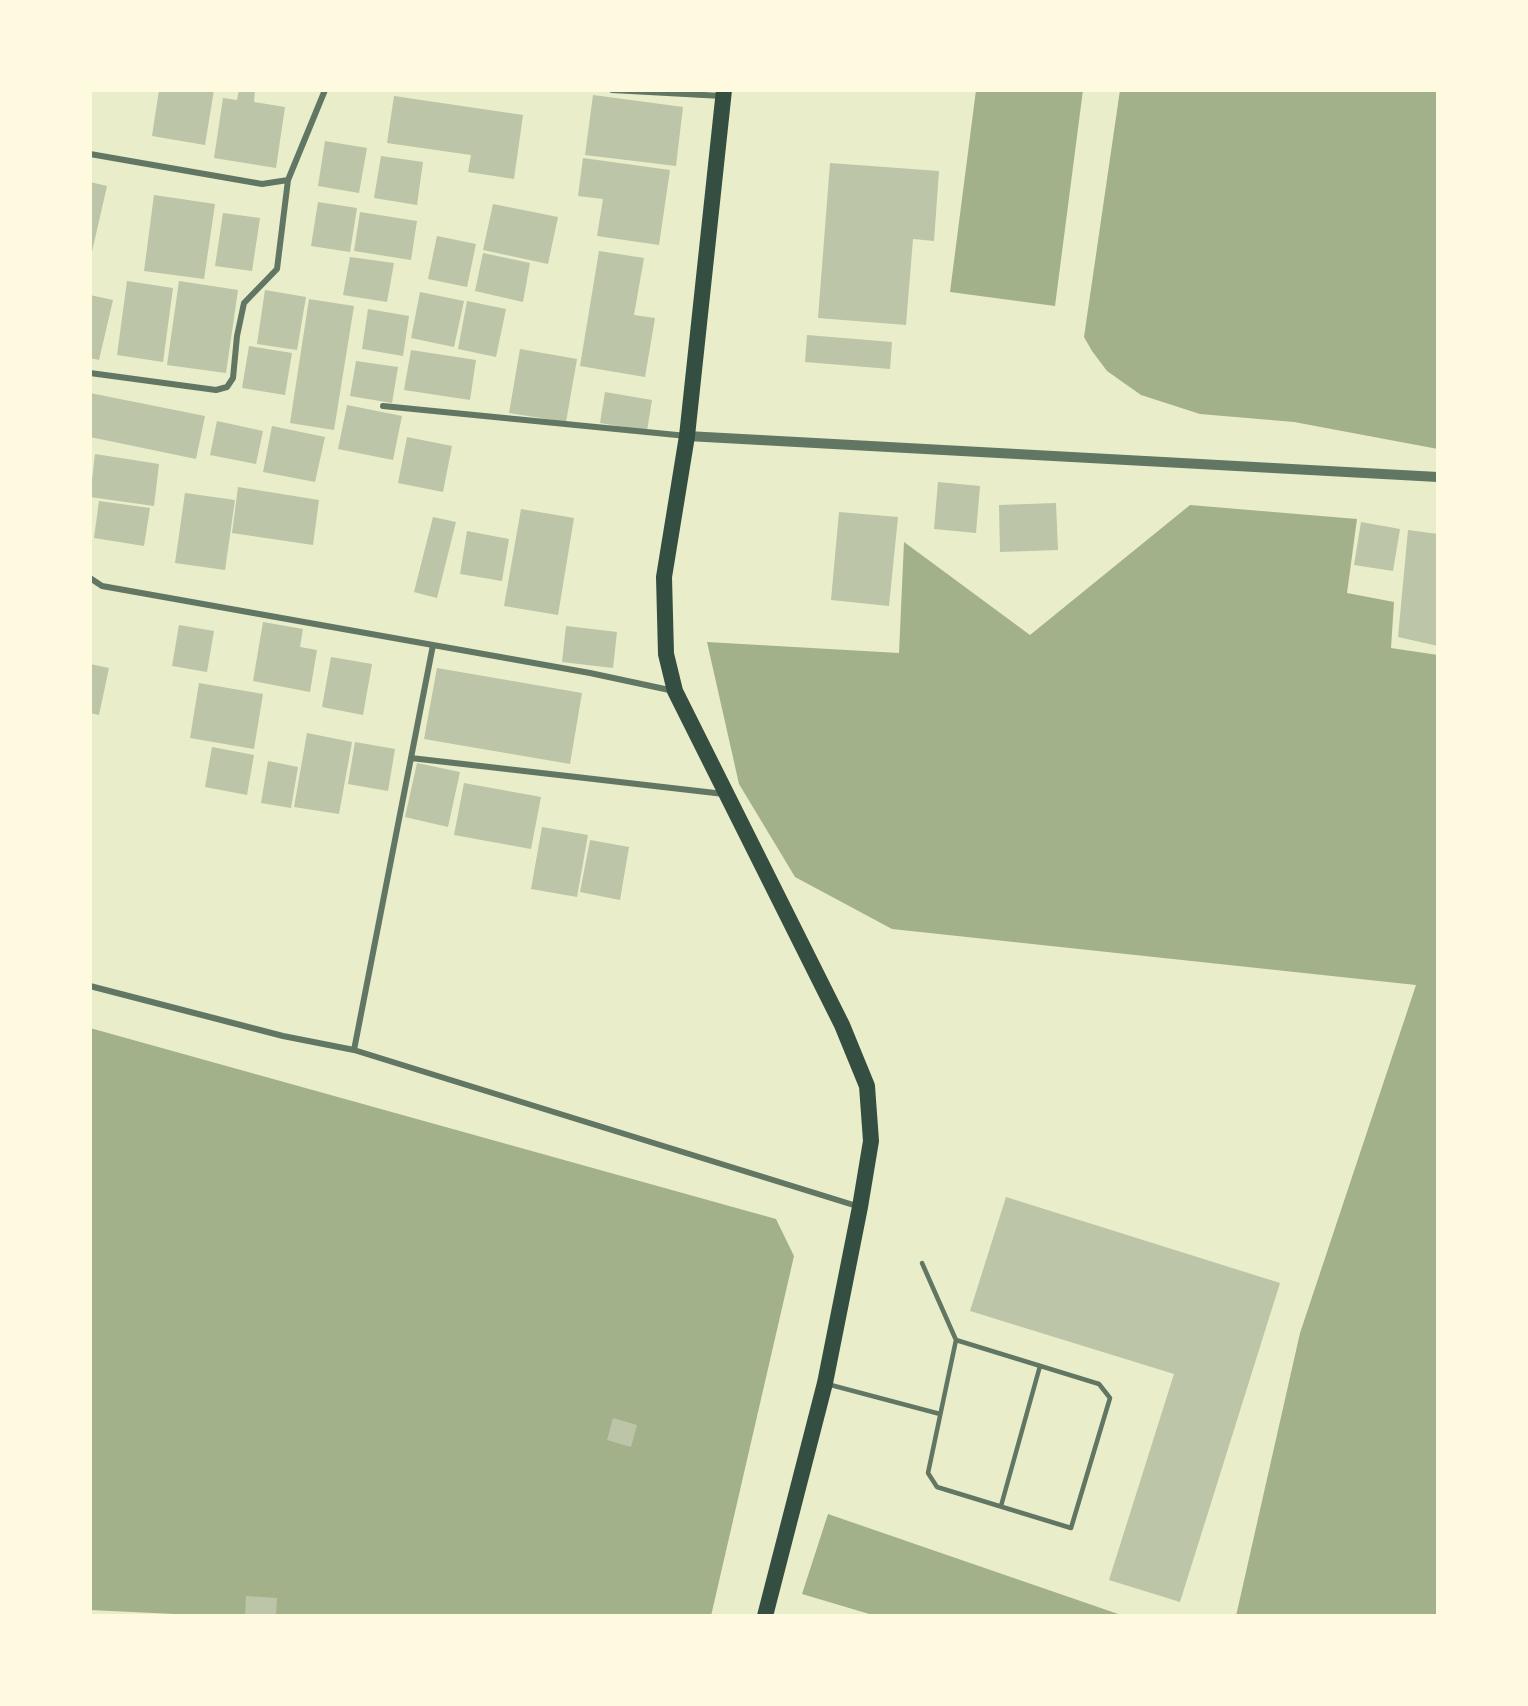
<!DOCTYPE html>
<style>
body{margin:0}
#map{position:relative;width:1528px;height:1706px;overflow:hidden;background:#e9edc9;font-family:Poppins,sans-serif}
canvas{display:block}
.frame{position:absolute;inset:0;border:92px solid #fefae0;pointer-events:none}
</style>
<div id="map">
<canvas width="1528" height="1706"></canvas>
<div class="frame"></div>
</div>
<script>
const c = document.querySelector('canvas').getContext('2d');
c.lineJoin = 'round';
function paint(path, color) { c.fillStyle = color; c.fill(path, 'evenodd'); }
const toPath = rows => new Path2D(rows.map(r => 'M' + r).join(''));
function stroke(path, color, width, dash) { c.strokeStyle = color; c.lineWidth = width; c.lineCap = dash ? 'butt' : 'round'; c.setLineDash(dash || []); c.stroke(path); }
paint(toPath([
 [976,90,1083,90,1055,306,950,292],
 [1120,90,1438,90,1438,449,1294,422,1200,414,1141,395,1107,371,1092,351,1084,337],
 [1190,505,1357,519,1347,593,1394,602,1391,648,1438,655,1438,1616,1236,1616,1300,1333,1416,985,892,929,795,877,739,784,707,642,899,653,904,542,1030,635],
 [90,1028,776,1219,794,1256,711,1616,216,1616,90,1610],
 [828,1514,1124,1616,876,1616,802,1594]
]), '#a3b18a');
paint(toPath([
 [159,90,214,90,205,145,152,136],
 [239,90,255,90,254,102,285,107,276,168,214,158,223,98,237,100],
 [593,95,683,107,676,166,585,155],
 [394,96,523,115,514,179,468,172,471,155,387,143],
 [325,141,367,148,359,193,318,186],
 [381,156,423,162,417,205,374,198],
 [583,158,670,170,659,245,597,236,603,199,578,196],
 [830,163,939,171,934,241,913,239,906,325,818,318],
 [90,182,107,186,91,256,90,255],
 [154,195,215,204,204,279,144,271],
 [318,202,357,208,350,252,311,246],
 [493,204,558,217,548,264,483,250],
 [360,212,417,221,411,260,354,251],
 [223,213,260,218,252,271,215,266],
 [437,236,476,244,467,287,428,279],
 [599,251,644,258,634,315,655,318,645,377,580,366],
 [483,253,530,263,523,302,475,291],
 [350,257,394,263,387,302,343,295],
 [127,281,173,288,163,362,117,355],
 [179,281,238,290,226,373,167,365],
 [265,290,306,297,297,350,257,344],
 [420,292,464,301,454,347,411,338],
 [90,295,113,300,99,360,90,358],
 [309,299,354,306,334,430,290,423],
 [467,301,506,309,496,357,458,349],
 [368,309,409,316,403,356,362,349],
 [807,335,892,342,890,369,805,362],
 [249,346,292,353,285,395,242,388],
 [520,349,577,359,566,422,509,413],
 [411,350,476,360,470,400,404,390],
 [356,361,398,367,392,403,350,396],
 [605,392,652,400,647,431,600,423],
 [90,393,205,416,196,459,90,437],
 [347,405,402,416,393,460,338,449],
 [217,421,263,431,256,464,210,455],
 [272,426,325,437,315,482,263,472],
 [407,437,452,446,443,492,398,483],
 [95,454,159,464,154,506,90,497],
 [938,482,980,486,976,533,934,529],
 [238,487,319,500,313,545,232,533],
 [185,493,235,500,225,570,175,563],
 [99,501,150,508,144,546,94,538],
 [1056,503,1058,550,1000,552,999,505],
 [521,509,574,518,558,615,504,606],
 [839,512,898,517,889,606,831,600],
 [433,517,456,522,437,598,414,592],
 [1361,522,1400,529,1393,571,1354,565],
 [1408,530,1438,534,1438,646,1398,637],
 [467,531,509,539,502,581,460,574],
 [263,622,303,629,300,647,317,650,310,692,253,681],
 [179,625,214,631,207,672,172,666],
 [566,626,617,632,613,668,562,662],
 [331,657,372,664,363,715,322,707],
 [90,664,109,668,99,715,90,713],
 [437,668,582,693,570,764,424,739],
 [199,683,263,694,254,749,190,738],
 [307,733,352,742,339,814,294,807],
 [355,742,395,749,388,791,348,784],
 [212,747,254,755,247,795,205,787],
 [268,761,298,767,291,808,261,803],
 [417,763,460,772,448,827,405,817],
 [464,783,541,797,531,849,454,835],
 [542,827,588,835,577,897,531,889],
 [590,840,629,847,620,900,580,892],
 [1006,1197,1280,1283,1180,1602,1109,1580,1174,1374,970,1311],
 [613,1418,637,1425,631,1447,607,1440],
 [246,1596,277,1598,276,1616,245,1616]
]), '#bcc5a7');
stroke(toPath([
 [922,1263,956,1340],
 [956,1340,1099,1384,1110,1398,1071,1528,937,1487,928,1473,956,1340],
 [827,1384,940,1414],
 [1001,1506,1040,1366]
]), '#617663', 4.5);
stroke(toPath([
 [612,90,722,96],
 [90,154,262,184,288,180,325,90],
 [90,373,216,390,227,387,233,378,237,336,244,303,277,269,288,180],
 [383,406,687,436],
 [90,578,102,586,590,673,674,691],
 [411,758,724,794],
 [90,986,283,1036,354,1050,860,1207],
 [354,1050,433,645]
]), '#617663', 6);
stroke(toPath([
 [687,436,1438,477]
]), '#617663', 10);
stroke(toPath([
 [724,90,687,436,664,577,666,654,675,691,842,1025,867,1086,871,1141,860,1207,825,1383,765,1616]
]), '#344e41', 16);
</script>
